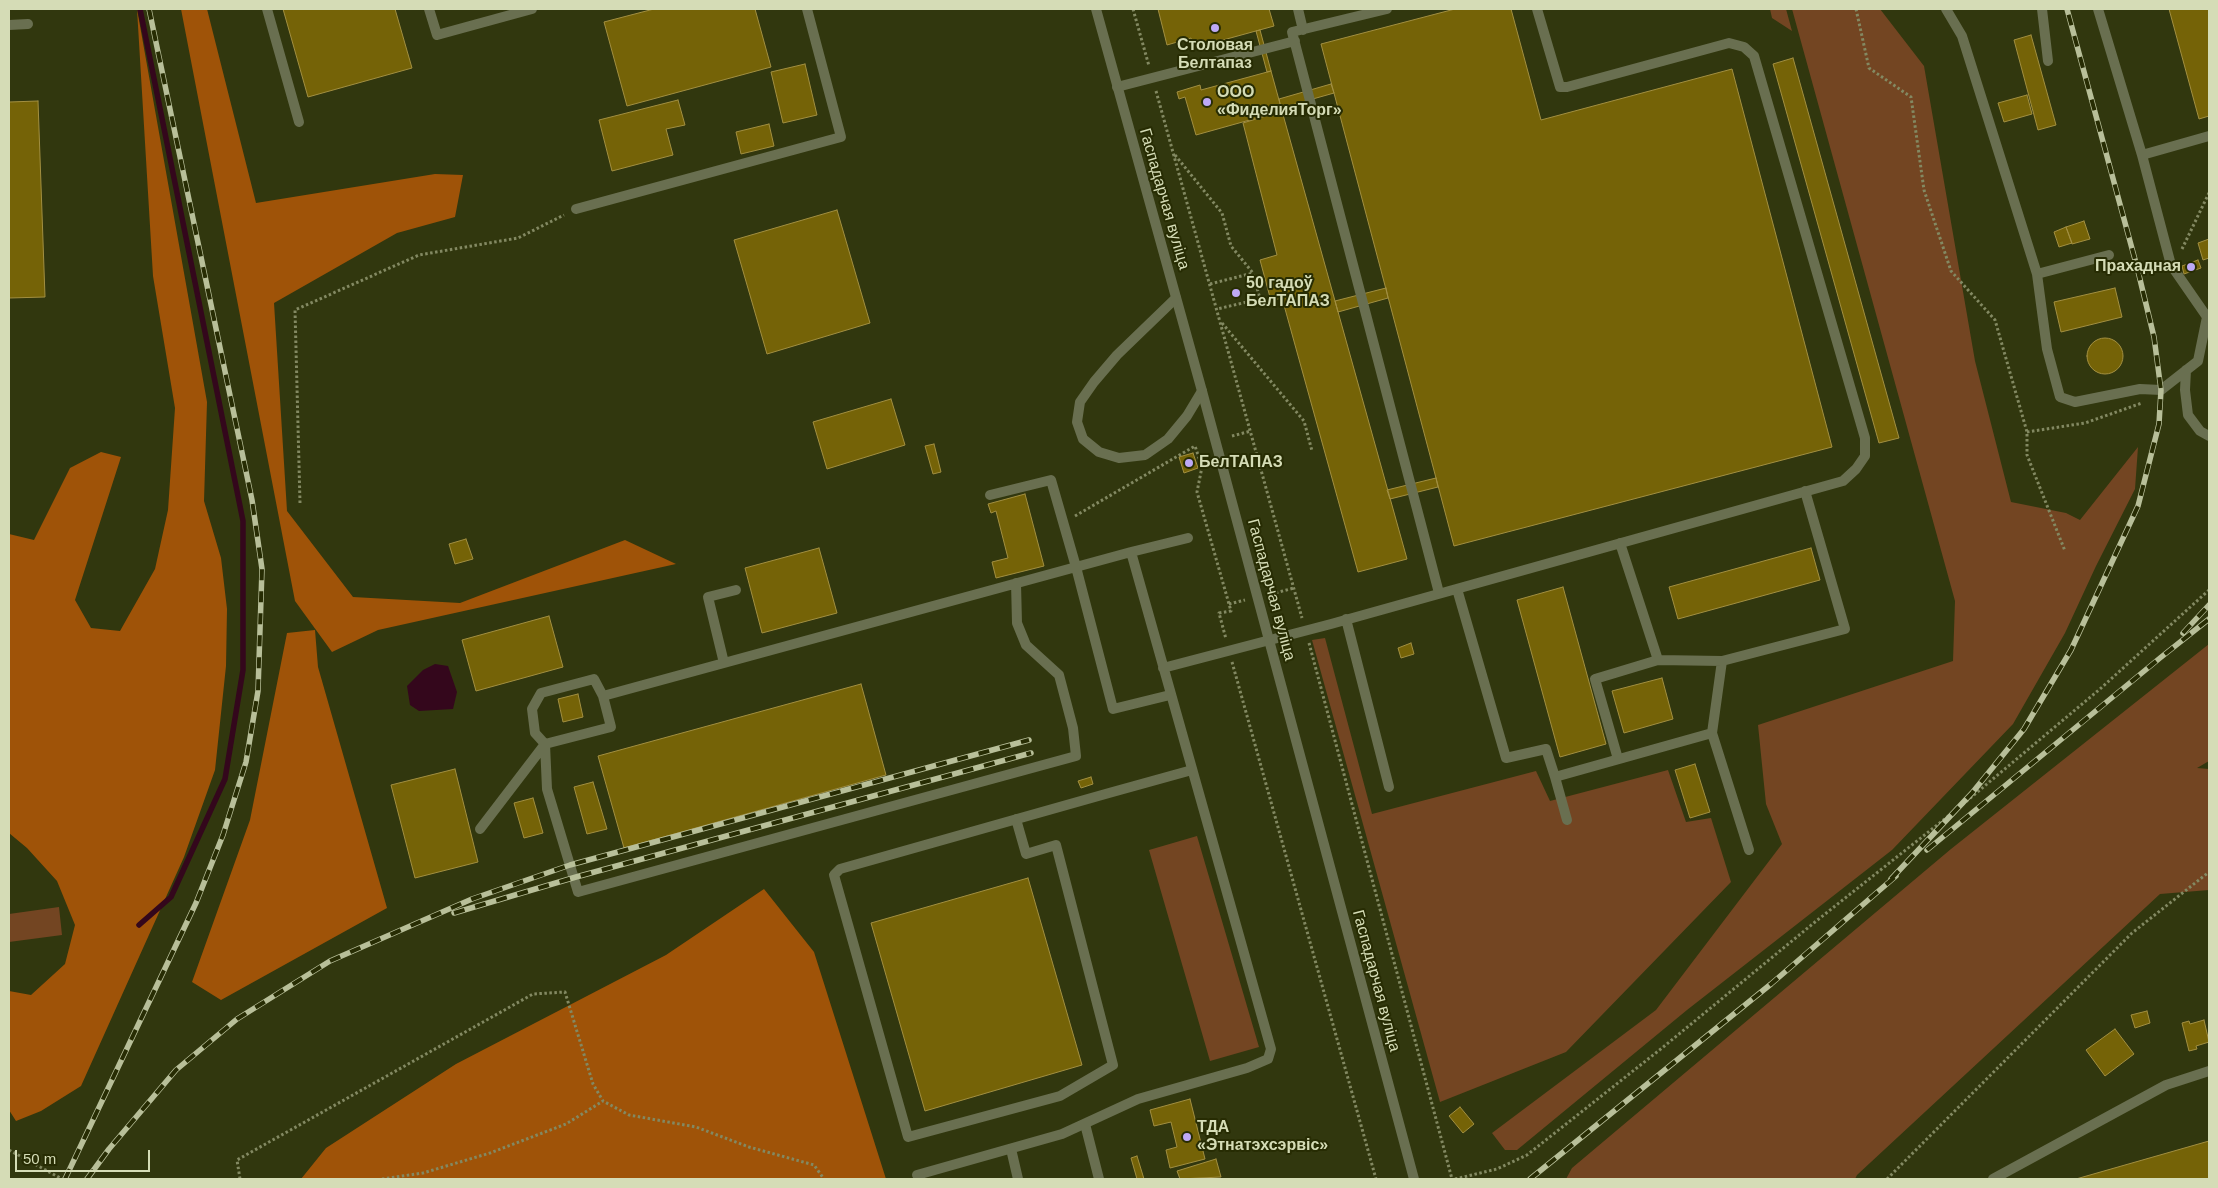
<!DOCTYPE html>
<meta charset="utf-8">
<style>
body{margin:0}
#map{position:relative;width:2218px;height:1188px;overflow:hidden;background:#31370e;font-family:Arial,sans-serif}
canvas{display:block}
.frame{position:absolute;inset:0;border:10px solid #d5dcb6;pointer-events:none}
.scale{position:absolute;left:15px;top:1150px;width:135px;height:22px;box-sizing:border-box;border:2px solid #d5dcb6;border-top:0;padding-left:6px;font-size:15px;line-height:18px;white-space:nowrap;color:#d5dcb6;-webkit-text-stroke:4px #272c03;paint-order:stroke}
</style>
<div id="map">
<canvas width="2218" height="1188"></canvas>
<div class="frame"></div>
<div class="scale">50 m</div>
</div>
<script>
const c = document.querySelector('canvas').getContext('2d');
c.lineJoin = 'round';
function paint(path, color) { c.fillStyle = color; c.fill(path, 'evenodd'); }
const toPath = rows => new Path2D(rows.map(r => 'M' + r).join(''));
function stroke(path, color, width, dash) { c.strokeStyle = color; c.lineWidth = width; c.lineCap = dash ? 'butt' : 'round'; c.setLineDash(dash || []); c.stroke(path); }
function drawText(font, color, halo, rows, align = 'center') {
  c.font = font + ' Arial,sans-serif'; c.lineWidth = 4; c.setLineDash([]); c.textBaseline = 'middle'; c.strokeStyle = halo; c.fillStyle = color; for (const [text, x, y, turn = 0] of rows) {
    c.save(); c.translate(x, y); c.rotate((+turn || 0) * Math.PI / 180); c.textAlign = isNaN(turn) ? turn : align; if (halo) c.strokeText(text, 0, 0); c.fillText(text, 0, 0); c.restore();
  }
}
paint(toPath([
 [1770,9,1786,9,1792,31,1772,18],
 [1792,9,1880,9,1924,66,1975,361,2011,502,2066,513,2080,520,2138,447,2135,489,2096,566,2065,633,2013,724,1892,850,1687,1010,1517,1150,1505,1150,1492,1133,1656,1010,1782,844,1766,804,1758,725,1953,661,1955,601],
 [1325,638,1372,814,1536,771,1550,801,1668,770,1686,822,1711,818,1731,882,1566,1052,1440,1102,1312,640],
 [2209,644,2209,761,2197,768,2209,769,2209,890,2160,894,1857,1175,1855,1179,1566,1179,1572,1168,1951,849],
 [1197,836,1259,1047,1210,1061,1149,850],
 [59,907,62,935,9,942,9,914]
]), '#734522');
paint(toPath([
 [137,9,207,402,204,501,221,558,227,609,226,666,215,770,184,857,81,1086,41,1111,16,1121,9,1110,9,991,31,995,65,964,75,925,57,881,27,848,9,833,9,534,34,540,70,468,101,452,121,457,75,600,91,628,120,631,155,569,168,510,175,408,153,276],
 [181,9,207,9,256,203,435,174,463,175,455,217,397,233,274,303,287,511,353,597,460,603,625,540,676,564,378,630,332,652,295,601],
 [315,630,318,667,387,908,221,1000,192,982,250,820,287,633],
 [764,889,814,952,886,1179,301,1179,326,1148,456,1064,666,955]
]), '#9f5308');
paint(toPath([
 [435,664,448,666,457,692,453,709,419,711,410,705,407,686,423,670]
]), '#34071c');
stroke(toPath([
 [139,925,171,897,225,779,243,670,243,521,140,9]
]), '#34071c', 5.5);
const building = toPath([
 [283,9,395,9,412,68,308,97,283,9],
 [654,9,755,9,771,67,627,106,604,22,654,9],
 [1158,9,1269,9,1274,26,1194,48,1191,38,1167,45,1158,9],
 [1455,9,1511,9,1541,120,1732,69,1832,447,1454,546,1321,44,1455,9],
 [2169,9,2209,9,2209,116,2199,119,2169,9],
 [1260,30,1271,71,1267,72,1256,31,1260,30],
 [2031,35,2056,125,2038,130,2014,40,2031,35],
 [1793,58,1899,438,1879,443,1773,64,1793,58],
 [805,64,817,115,783,123,771,72,805,64],
 [1271,71,1282,111,1196,135,1185,97,1179,99,1177,92,1200,85,1201,90,1271,71],
 [1331,84,1334,93,1281,108,1279,99,1331,84],
 [2027,95,2032,114,2004,122,1998,103,2027,95],
 [678,100,685,125,666,129,673,155,612,171,599,120,678,100],
 [38,101,45,297,9,298,9,102,38,101],
 [1282,111,1407,559,1358,572,1282,298,1271,301,1260,260,1277,255,1243,123,1282,111],
 [769,124,774,146,741,154,736,132,769,124],
 [837,210,870,323,767,354,734,240,837,210],
 [2084,221,2090,239,2072,244,2066,227,2084,221],
 [2066,227,2072,243,2059,247,2054,232,2066,227],
 [2209,239,2209,258,2203,260,2198,243,2209,239],
 [2198,260,2201,268,2184,274,2182,266,2198,260],
 [1386,288,1388,298,1338,312,1335,301,1386,288],
 [2115,288,2122,317,2061,332,2054,302,2115,288],
 '2087 356a18 18 0 1 1 36 0a18 18 0 1 1-36 0Z',
 [891,399,905,445,827,469,813,422,891,399],
 [934,444,941,472,933,474,925,446,934,444],
 [1193,453,1198,468,1184,473,1179,457,1193,453],
 [1436,478,1438,487,1390,499,1387,490,1436,478],
 [1025,494,1044,566,996,578,992,562,1008,558,996,511,991,513,988,504,1025,494],
 [466,539,473,559,455,564,449,544,466,539],
 [819,548,837,613,762,633,745,568,819,548],
 [1811,548,1820,580,1678,619,1669,587,1811,548],
 [1563,587,1606,744,1560,757,1517,600,1563,587],
 [549,616,563,667,476,691,462,640,549,616],
 [1411,643,1414,654,1401,658,1398,648,1411,643],
 [1662,678,1673,719,1624,733,1612,691,1662,678],
 [861,684,886,775,624,848,598,756,861,684],
 [578,694,583,717,563,722,558,699,578,694],
 [1695,764,1710,812,1690,818,1675,770,1695,764],
 [455,769,478,862,415,878,391,785,455,769],
 [1091,777,1093,784,1081,788,1078,781,1091,777],
 [593,782,607,829,587,834,574,787,593,782],
 [533,798,543,833,524,838,514,803,533,798],
 [1028,878,1082,1065,925,1111,871,923,1028,878],
 [2147,1011,2150,1023,2135,1028,2131,1015,2147,1011],
 [2204,1020,2209,1042,2196,1046,2197,1049,2189,1051,2182,1023,2189,1021,2190,1024,2204,1020],
 [2115,1029,2134,1054,2105,1076,2086,1050,2115,1029],
 [1190,1099,1205,1159,1170,1168,1166,1150,1177,1147,1171,1122,1154,1126,1150,1110,1190,1099],
 [1460,1107,1474,1124,1463,1133,1449,1116,1460,1107],
 [2209,1141,2209,1179,2076,1179,2209,1141],
 [1137,1156,1144,1179,1137,1179,1131,1158,1137,1156],
 [1216,1159,1221,1177,1180,1179,1177,1171,1216,1159]
]);
paint(building, '#756307');
stroke(building, '#a28f41', 1);
stroke(toPath([
 [1133,9,1149,66],
 [1856,9,1869,68,1911,97,1924,190,1951,271,1995,320,2027,432,2027,455,2065,551],
 [1156,91,1302,618],
 [1175,155,1222,213,1231,246,1253,273,1260,299,1217,309],
 [2182,249,2209,193],
 [1210,284,1253,273],
 [1222,323,1304,421,1312,451],
 [2027,432,2085,423,2142,403],
 [1232,436,1251,431],
 [300,503,295,310,419,255,518,238,564,215],
 [1075,516,1195,446,1202,467,1197,492,1231,611,1219,613,1226,639],
 [1271,594,1294,588],
 [1229,604,1245,600],
 [1309,643,1452,1179],
 [1232,662,1376,1179],
 [9,1150,62,1179],
 [240,1179,237,1160,533,994,565,992,593,1084,603,1101,629,1115,696,1127,749,1147,814,1165,824,1179],
 [382,1179,423,1173,490,1153,566,1124,603,1101],
 [1455,1179,1497,1169,1527,1155,1662,1048,1815,922,1956,810,2100,689,2209,590],
 [1887,1179,2132,933,2209,872]
]), '#838962', 3, [2.5, 2.5]);
stroke(toPath([
 [267,9,299,122],
 [429,9,437,35,532,9],
 [1298,9,1303,30],
 [1387,9,1292,32,1439,593],
 [1946,9,1962,36,2037,274,2047,349,2060,397,2075,402,2140,389,2161,390,2198,361,2207,317,2171,265,2142,155,2098,9],
 [2042,9,2048,61],
 [9,25,28,24],
 [1117,87,1295,41],
 [2142,155,2209,136],
 [576,209,841,137,807,9],
 [2037,274,2109,255],
 [1176,298,1117,355,1094,382,1080,402,1077,422,1083,439,1099,452,1119,458,1145,455,1168,439,1187,416,1202,391],
 [2186,370,2185,390,2188,415,2200,431,2209,436],
 [990,495,1051,480,1076,567,1113,709,1170,695],
 [1620,543,1658,660,1722,661],
 [1457,589,1506,758,1546,749,1555,777,1712,733,1722,661,1845,629,1805,491],
 [1346,619,1389,787],
 [724,663,708,597,736,590],
 [1163,668,1331,624,1843,481,1856,469,1865,456,1865,438,1754,56,1744,47,1729,43,1567,87,1560,87,1537,9],
 [603,696,594,679,541,693,532,709,535,733,545,744,547,789,578,892,1076,756,1073,728,1059,675,1026,645,1017,623,1016,583],
 [1712,733,1749,850],
 [1618,759,1595,679,1658,660],
 [1555,777,1567,820],
 [1016,819,1026,854,1056,845,1113,1065,1060,1096,908,1137,834,875,840,869,1109,793,1192,770],
 [480,829,545,744,611,727,603,696,1131,552,1188,538],
 [1085,1124,1099,1179],
 [1011,1149,1018,1179],
 [917,1175,1062,1134,1138,1099,1247,1068,1268,1059,1271,1049,1131,552],
 [1993,1179,2166,1085,2209,1071]
]), '#696f50', 10);
stroke(toPath([
 [2207,317,2209,318]
]), '#696f50', 10);
stroke(toPath([
 [1096,9,1202,391,1414,1179]
]), '#696f50', 10);
const rail = toPath([
 [2183,633,2209,605],
 [1927,850,2160,658,2209,619],
 [1891,879,1972,793,2024,729,2071,650,2138,506,2159,424,2161,390,2154,337,2137,267,2067,9],
 [454,913,576,877,1031,753],
 [65,1179,196,903,223,835,246,762,258,691,262,569,252,500,149,9],
 [87,1179,109,1149,176,1070,237,1019,330,961,472,899,570,865,1029,740],
 [1530,1179,1771,984,1896,876]
]);
stroke(rail, '#b8bf99', 5.5);
stroke(rail, '#272c03', 4, [11]);
for (const [x, y, r, color] of [
 [1215,28,5,"#bea9f5"],
 [1207,102,5,"#bea9f5"],
 [2191,267,5,"#bea9f5"],
 [1236,293,5,"#bea9f5"],
 [1189,463,5,"#bea9f5"],
 [1187,1137,5,"#bea9f5"]
]) { const dot = new Path2D(); dot.arc(x, y, r, 0, 2 * Math.PI); c.fillStyle = color; c.fill(dot); stroke(dot, '#272c03', 2); }
drawText('bold 16px', '#d5dcb6', '#272c03', [
 ["Столовая",1215,46,"center"],
 ["Белтапаз",1215,64,"center"],
 ["ООО",1217,93],
 ["«ФиделияТорг»",1217,111],
 ["Прахадная",2181,267,"right"],
 ["50 гадоў",1246,284],
 ["БелТАПАЗ",1246,302],
 ["БелТАПАЗ",1199,463],
 ["ТДА",1197,1128],
 ["«Этнатэхсэрвіс»",1197,1146]
], 'left');
drawText('16px', '#d5dcb6', '#272c03', [
 ["Гаспадарчая вуліца",1164,199,74],
 ["Гаспадарчая вуліца",1271,590,75],
 ["Гаспадарчая вуліца",1376,981,75]
]);
</script>
